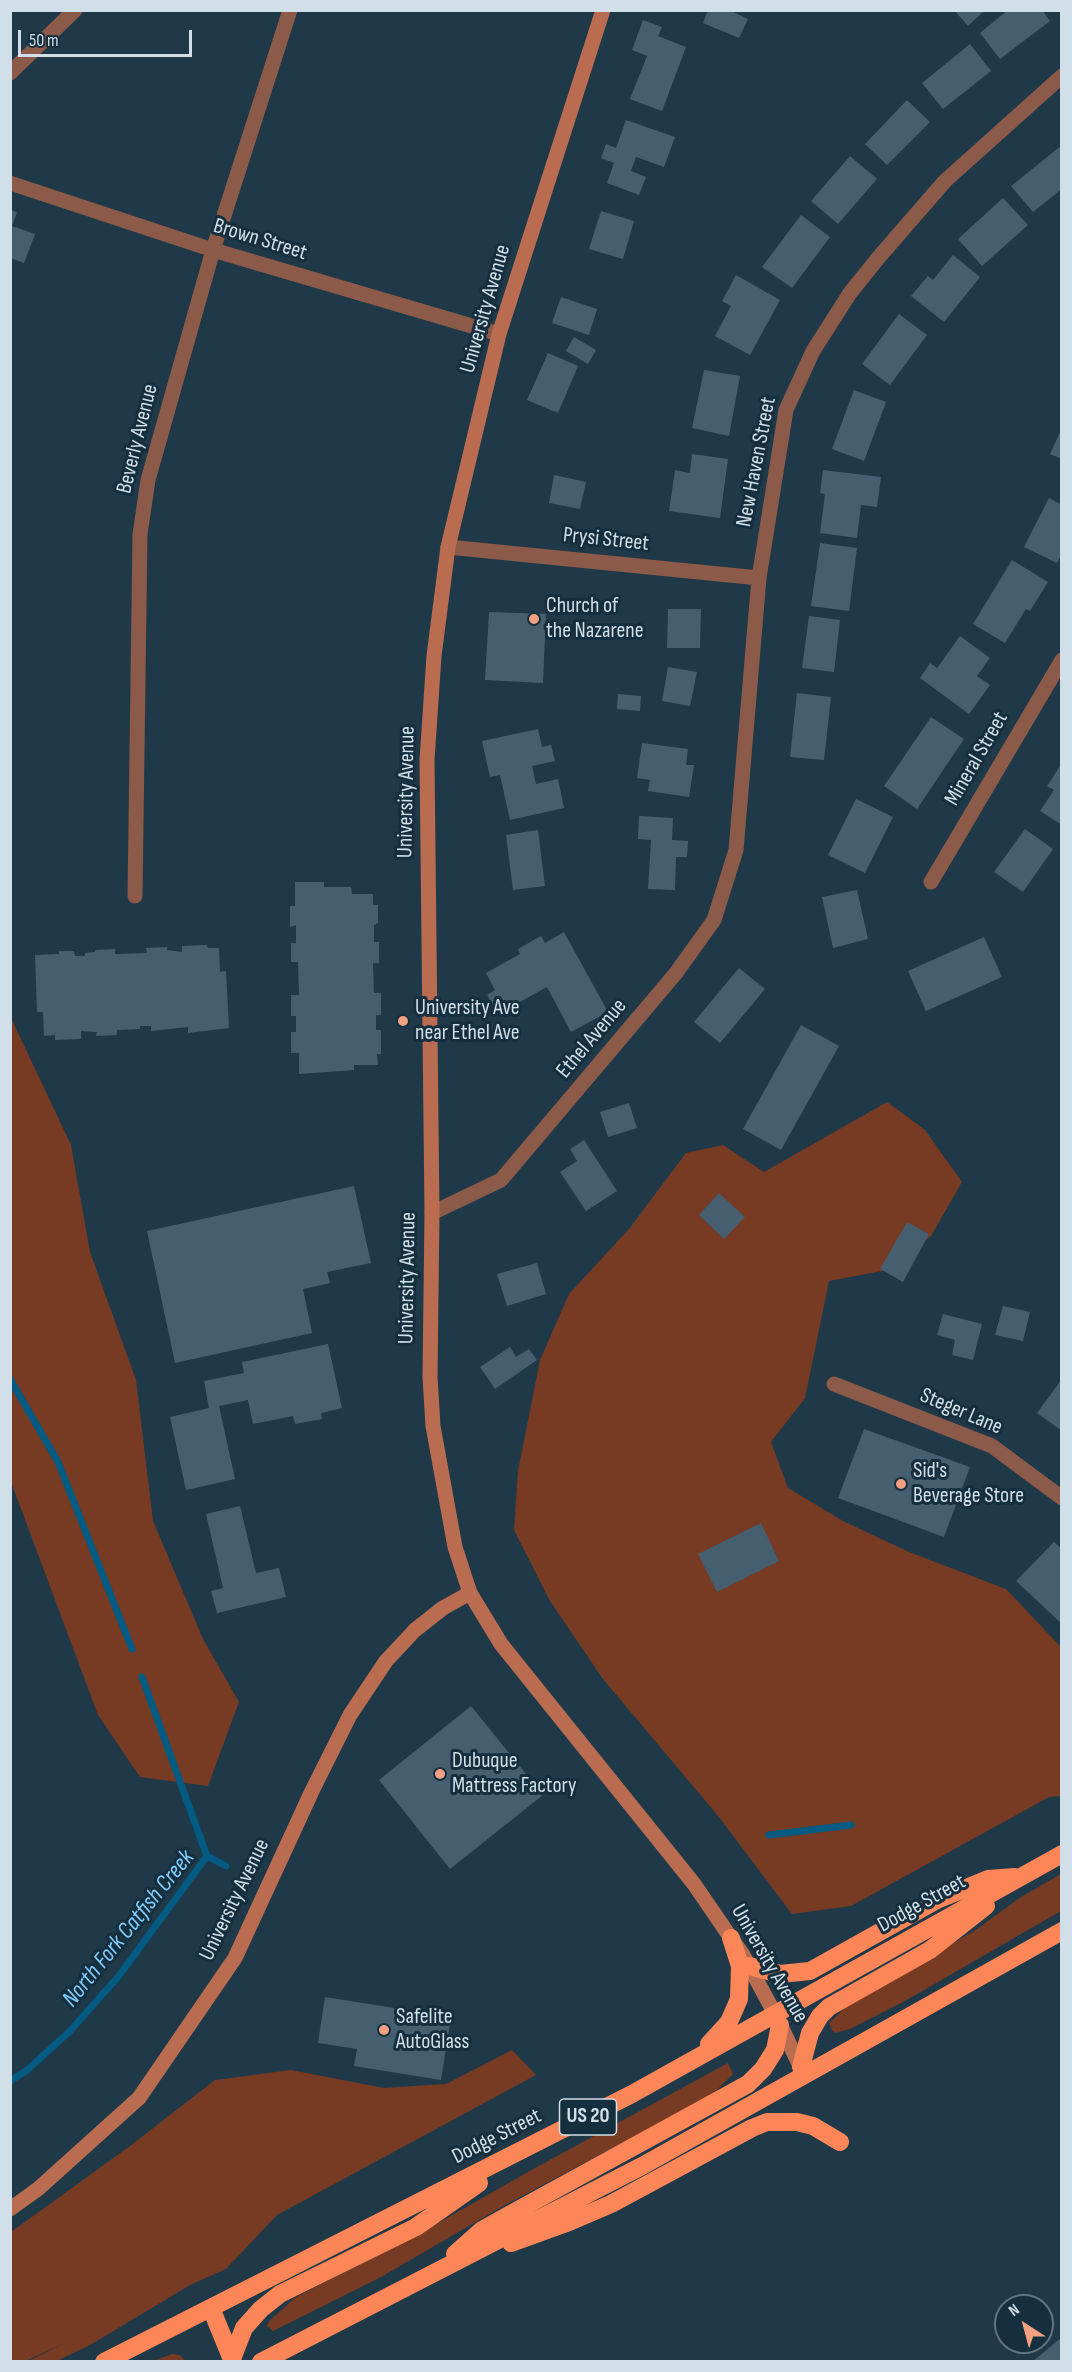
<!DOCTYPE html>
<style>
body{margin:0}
#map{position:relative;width:1072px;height:2372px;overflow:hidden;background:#203949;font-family:"Sofia Sans Condensed",sans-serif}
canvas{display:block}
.frame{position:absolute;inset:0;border:12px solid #d1dfe9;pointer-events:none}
.north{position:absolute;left:994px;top:2294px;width:60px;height:60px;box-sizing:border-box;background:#162f3e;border:2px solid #617582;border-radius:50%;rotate:324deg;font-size:16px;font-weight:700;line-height:24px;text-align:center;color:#d1dfe9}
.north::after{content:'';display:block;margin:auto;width:21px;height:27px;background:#f3a082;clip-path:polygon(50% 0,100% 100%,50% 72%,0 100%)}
.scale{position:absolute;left:18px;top:30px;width:174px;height:27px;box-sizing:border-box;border:3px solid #d1dfe9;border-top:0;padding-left:8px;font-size:18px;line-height:21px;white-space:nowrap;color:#d1dfe9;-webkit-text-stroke:4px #162f3e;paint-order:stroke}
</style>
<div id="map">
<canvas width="1072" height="2372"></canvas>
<div class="frame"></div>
<div class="north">N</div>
<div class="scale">50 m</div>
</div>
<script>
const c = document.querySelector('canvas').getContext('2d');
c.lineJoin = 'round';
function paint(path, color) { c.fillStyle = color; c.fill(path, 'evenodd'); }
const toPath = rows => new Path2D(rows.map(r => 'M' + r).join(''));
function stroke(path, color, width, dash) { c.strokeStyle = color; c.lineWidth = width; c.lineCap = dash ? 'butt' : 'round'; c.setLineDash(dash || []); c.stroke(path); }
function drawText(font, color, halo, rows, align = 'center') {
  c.font = font + ' "Sofia Sans Condensed",sans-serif'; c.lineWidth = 6; c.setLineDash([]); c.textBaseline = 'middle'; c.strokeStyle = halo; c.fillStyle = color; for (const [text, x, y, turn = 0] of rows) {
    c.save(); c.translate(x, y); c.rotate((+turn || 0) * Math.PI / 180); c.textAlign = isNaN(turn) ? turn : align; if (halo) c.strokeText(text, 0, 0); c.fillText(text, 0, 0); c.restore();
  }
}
paint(toPath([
 [11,1018,71,1145,90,1252,136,1380,153,1521,203,1639,239,1702,208,1786,140,1777,98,1715,11,1482],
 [887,1102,925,1130,962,1182,931,1236,887,1270,829,1281,805,1398,771,1442,788,1488,843,1521,909,1552,1006,1589,1061,1647,1061,1796,1049,1797,851,1906,792,1914,719,1817,603,1679,550,1601,514,1530,518,1471,540,1360,569,1294,629,1229,686,1153,723,1145,764,1172],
 [1061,1874,1061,1911,905,2001,850,2029,835,2033,832,2030,829,2023,846,2007,977,1929,1021,1897],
 [512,2050,536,2075,277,2215,226,2269,190,2285,90,2345,57,2361,28,2361,67,2342,25,2361,11,2361,11,2232,130,2146,215,2080,291,2070,384,2088,446,2084],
 [728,2063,733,2074,716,2091,699,2102,505,2205,381,2277,273,2331,267,2326,269,2321,296,2297,424,2231,535,2168],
 [172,2354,180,2355,185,2361,153,2361]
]), '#773a23');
stroke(toPath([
 [10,1379,58,1462,132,1649],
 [142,1677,207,1856],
 [769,1835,851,1825],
 [207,1856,226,1866],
 [10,2081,26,2071,69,2032,118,1977,207,1856]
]), '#015b83', 7);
paint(toPath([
 [708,10,729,10,748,19,739,38,703,23],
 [954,10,985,10,968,26],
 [1008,10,1042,10,1050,21,1000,59,980,33],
 [643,20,662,27,658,36,686,47,662,111,630,99,647,56,632,50],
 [970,44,991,71,943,109,922,83],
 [907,100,930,122,887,165,865,144],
 [626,120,675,137,664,167,636,157,631,171,646,177,639,195,607,183,614,163,601,158,606,144,616,148],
 [1062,145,1062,189,1033,212,1011,186],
 [850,156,877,179,838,224,811,201],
 [1003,198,1028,225,982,266,958,239],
 [10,210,17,212,12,226,35,234,24,263,10,258],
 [601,211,634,221,623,259,589,249],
 [801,215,830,237,792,288,762,267],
 [953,255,980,277,944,322,911,296,928,276,933,280],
 [736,275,780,300,750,355,715,336,731,306,722,301],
 [561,297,597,309,589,335,552,323],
 [899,314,927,335,890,385,862,364],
 [574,337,596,350,588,364,566,351],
 [548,353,578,366,558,413,527,400],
 [704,370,740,376,729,436,692,428],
 [854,390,886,402,864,461,832,449],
 [1062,428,1062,459,1050,454],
 [692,454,728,459,720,518,669,511,675,470,690,473],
 [823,470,881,477,877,507,861,505,857,538,820,533,825,494,820,493],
 [554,475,586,482,580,509,549,503],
 [1049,498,1062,505,1062,554,1057,563,1024,547],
 [820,543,857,548,849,611,811,606],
 [1012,560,1048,582,1030,611,1026,609,1005,643,973,624],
 [668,609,701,609,700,648,667,648],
 [489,612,546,614,543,683,485,680],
 [809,616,840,620,834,672,802,668],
 [960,636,990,658,977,676,990,685,969,714,920,678,930,663,937,668],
 [668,667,697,672,690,706,662,701],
 [797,693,831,697,824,760,790,757],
 [618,694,641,696,640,711,617,709],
 [931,717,964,739,917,809,884,786],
 [538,729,542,747,551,745,555,761,532,766,536,784,558,779,564,808,510,820,500,775,490,777,482,741],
 [642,743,688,749,686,765,694,765,689,797,648,791,650,780,637,778],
 [1062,763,1062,825,1040,811,1054,790,1047,786],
 [856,799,893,817,865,873,828,855],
 [639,816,673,818,672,840,688,841,687,857,676,857,675,890,648,889,651,840,638,839],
 [1025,829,1053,849,1023,892,994,872],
 [538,830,545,886,513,890,506,835],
 [295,882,324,882,324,887,351,887,352,894,373,894,373,905,378,905,378,923,374,925,374,942,379,942,379,963,373,963,374,993,381,993,381,1015,376,1015,376,1030,381,1030,381,1054,377,1054,378,1065,354,1065,354,1070,299,1074,299,1053,291,1053,291,1032,296,1032,296,1016,291,1016,291,995,299,995,298,962,291,962,291,943,296,943,296,925,290,927,290,906,295,906],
 [857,890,868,939,833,948,822,897],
 [564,932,608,1012,571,1032,547,987,498,1014,487,995,495,990,486,973,520,954,518,949,541,936,545,943],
 [984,937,1002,977,926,1011,908,971],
 [207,945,208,948,219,948,220,972,226,971,229,1028,188,1033,188,1027,151,1031,151,1026,140,1026,140,1029,117,1030,117,1035,96,1036,97,1032,81,1031,81,1039,55,1040,55,1035,44,1036,43,1012,37,1012,35,955,59,954,59,951,74,951,75,956,85,956,85,953,95,952,95,950,115,949,115,954,147,953,146,948,167,947,167,950,182,952,182,946],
 [739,968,765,989,720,1043,694,1022],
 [801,1025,839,1046,781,1150,743,1129],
 [629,1103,637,1128,608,1137,600,1112],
 [584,1140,617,1191,586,1211,560,1172,577,1161,570,1149],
 [354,1186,371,1263,327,1272,330,1283,303,1289,312,1333,175,1363,147,1231],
 [719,1193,745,1217,724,1239,699,1215],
 [907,1222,929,1234,903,1282,880,1269],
 [537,1263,546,1294,507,1306,497,1274],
 [1003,1306,1030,1312,1023,1341,995,1335],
 [943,1314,982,1324,973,1360,952,1355,955,1340,937,1335],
 [328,1344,342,1408,321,1413,322,1419,295,1424,293,1416,253,1424,248,1400,219,1406,235,1479,186,1490,170,1417,209,1408,204,1381,244,1373,242,1362],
 [510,1347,516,1357,529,1349,537,1360,495,1389,480,1367],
 [1062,1379,1062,1431,1037,1413],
 [864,1429,970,1467,944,1537,838,1498],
 [240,1506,256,1573,279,1568,286,1597,217,1613,211,1591,223,1588,206,1514],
 [761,1523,779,1561,717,1592,698,1554],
 [1054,1542,1062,1549,1062,1624,1016,1581],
 [471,1706,543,1795,450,1869,379,1780],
 [325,1997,451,2017,441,2080,354,2066,357,2049,318,2043],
 [1062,2337,1062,2362,1032,2362]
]), '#455f70');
stroke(toPath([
 [10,73,75,10],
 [10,183,213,250,499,334],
 [448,547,759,578],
 [931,882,1062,660],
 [135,896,140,534,148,480,213,250,290,10],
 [432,1213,501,1180,676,973,714,920,736,850,759,578,786,410,813,351,850,293,879,257,945,181,1062,76],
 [834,1384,992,1446,1062,1498]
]), '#8b5a49', 15);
stroke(toPath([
 [603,10,499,334,448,547,434,656,427,760,432,1213,430,1377,433,1426,455,1547,470,1593,501,1644,694,1884,731,1938,743,1955,775,2014,803,2072],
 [10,2209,38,2189,139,2098,235,1958,312,1791,350,1715,386,1661,415,1630,443,1608,470,1593]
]), '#b96c50', 15);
stroke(toPath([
 [749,1966,780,1974,810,1971,937,1900,988,1879,1015,1877],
 [709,2044,729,2022,739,1999,740,1966,731,1938],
 [801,2067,810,2033,820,2016,829,2007,930,1950,986,1906],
 [511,2243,569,2222,611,2204,752,2128,767,2122,797,2122,813,2126,840,2142],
 [455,2254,482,2230,507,2216,748,2084,763,2069,775,2050,780,2025],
 [211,2308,233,2362],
 [232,2359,244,2328,261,2309,280,2294,416,2227,479,2183],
 [104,2362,632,2094,1062,1854],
 [261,2362,642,2166,1062,1931]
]), '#fd8659', 18);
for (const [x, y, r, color] of [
 [534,619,6,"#f3a082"],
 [403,1021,6,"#f3a082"],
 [901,1484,6,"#f3a082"],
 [440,1774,6,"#f3a082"],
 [384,2030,6,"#f3a082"]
]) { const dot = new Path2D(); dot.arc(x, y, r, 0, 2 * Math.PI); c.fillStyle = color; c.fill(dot); stroke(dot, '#162f3e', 2); }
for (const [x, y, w] of [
 [588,2117,57]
]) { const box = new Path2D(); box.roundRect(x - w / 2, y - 18, w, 36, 4.5); c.fillStyle = '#162f3e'; c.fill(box); stroke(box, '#d1dfe9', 1.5); }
drawText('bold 21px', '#d1dfe9', null, [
 ["US 20",588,2117]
]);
drawText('22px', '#d1dfe9', '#162f3e', [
 ["Brown Street",260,240,17],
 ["University Avenue",486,309,-74],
 ["Beverly Avenue",138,439,-76],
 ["New Haven Street",757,462,-79],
 ["Prysi Street",606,540,6],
 ["Mineral Street",977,759,-60],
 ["University Avenue",407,792,-89],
 ["Ethel Avenue",592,1039,-50],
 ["University Avenue",408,1278,-89],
 ["Steger Lane",961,1412,23],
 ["University Avenue",235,1900,-64],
 ["Dodge Street",922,1904,-29],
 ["University Avenue",769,1964,60],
 ["Dodge Street",497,2137,-27]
]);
drawText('22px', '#d1dfe9', '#162f3e', [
 ["Church of",546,606],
 ["the Nazarene",546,631],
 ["University Ave",415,1008],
 ["near Ethel Ave",415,1033],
 ["Sid's",913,1471],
 ["Beverage Store",913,1496],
 ["Dubuque",452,1761],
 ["Mattress Factory",452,1786],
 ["Safelite",396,2017],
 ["AutoGlass",396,2042]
], 'left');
drawText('italic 24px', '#7fccfc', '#162f3e', [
 ["North Fork Catfish Creek",129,1929,-51]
]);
</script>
